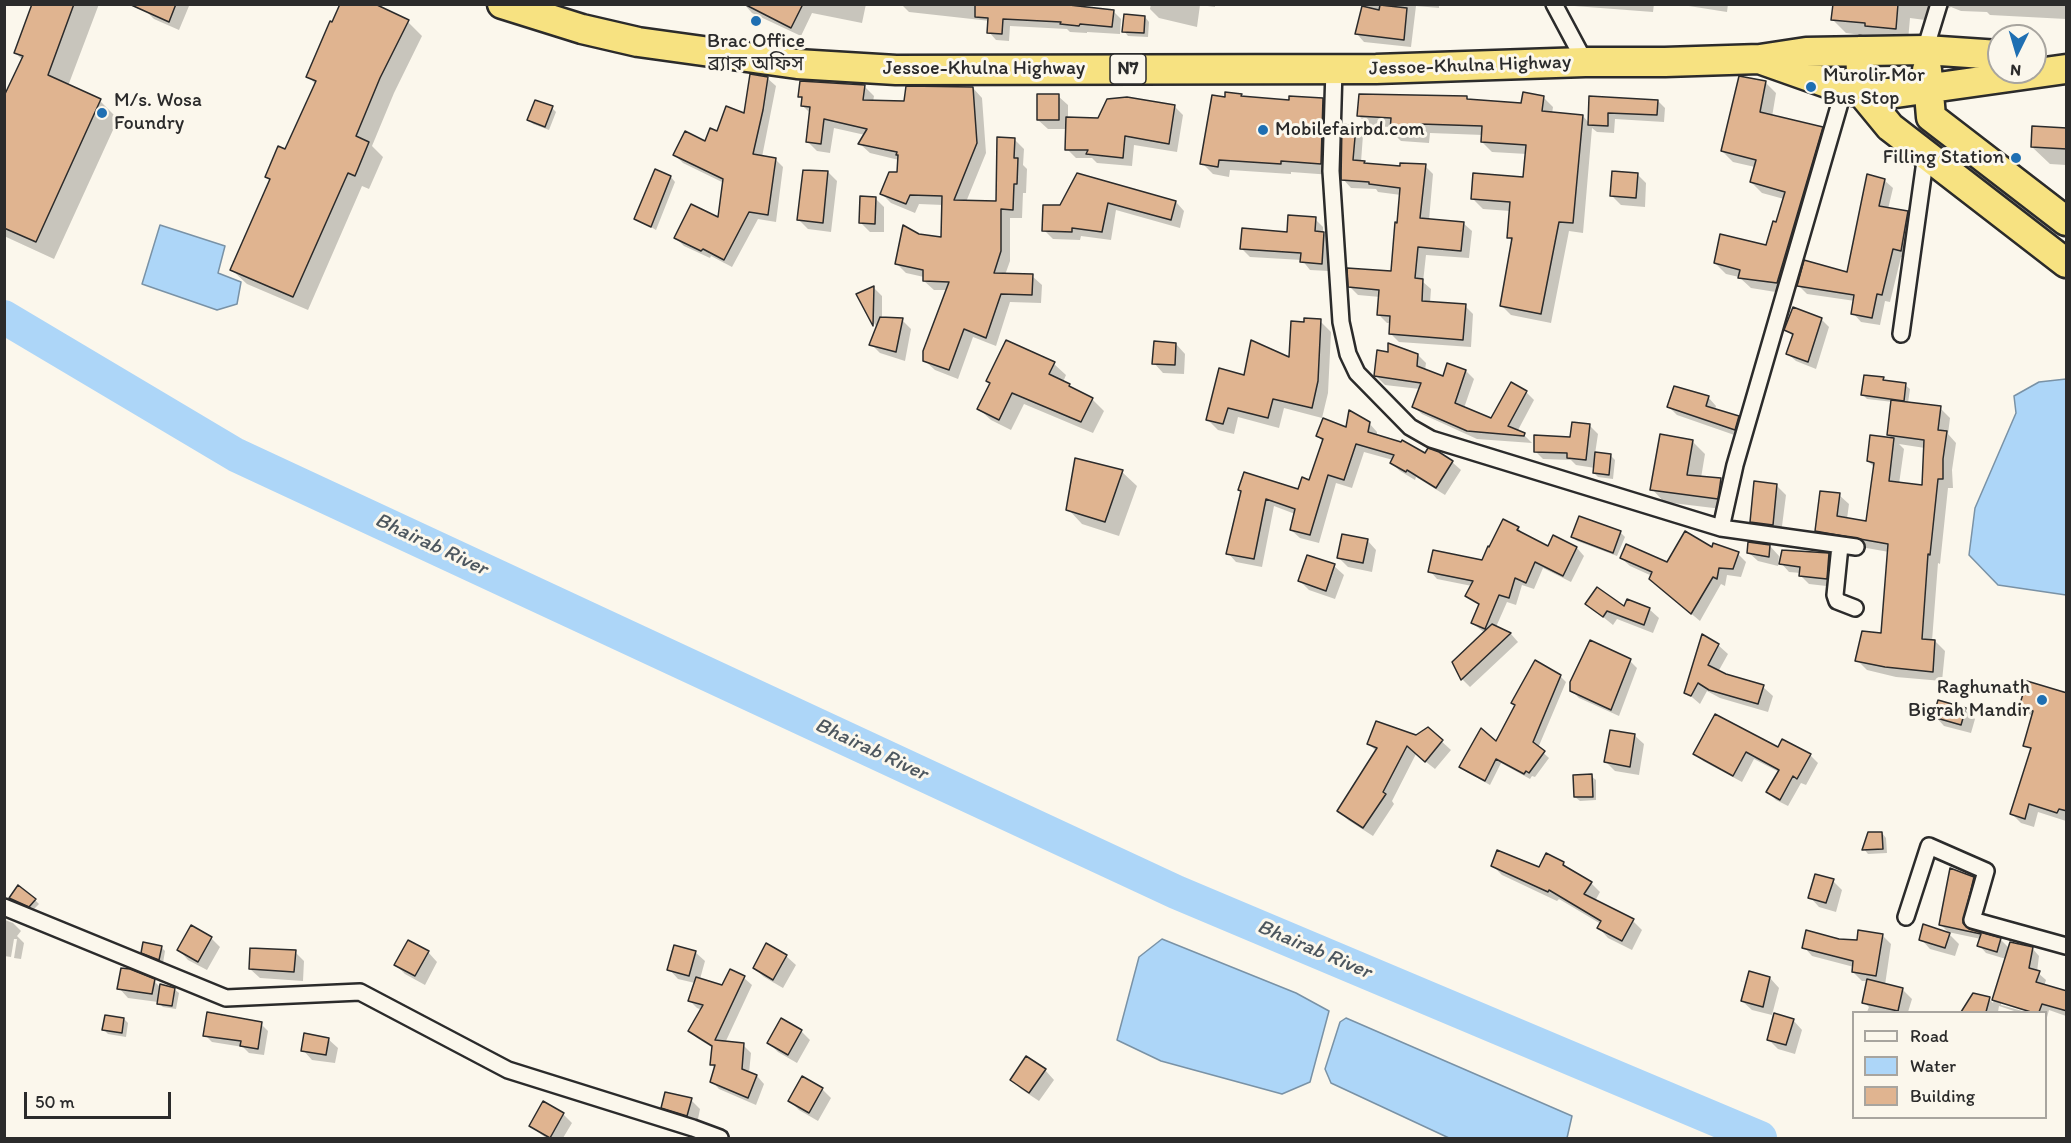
<!DOCTYPE html>
<meta charset="utf-8">
<style>
body{margin:0}
#map{position:relative;width:2071px;height:1143px;overflow:hidden;background:#fbf7ec;font-family:Itim,sans-serif}
canvas{display:block}
.frame{position:absolute;inset:0;border:6px solid #2b2b2b;pointer-events:none}
.legend{position:absolute;left:1852px;top:1011px;width:195px;height:108px;box-sizing:border-box;background:#fbf7ec;border:2px solid #a8a59f;margin:0;padding:8px 10px;list-style:none;font-size:18px;color:#2b2b2b}
.legend li{display:flex;align-items:center;gap:12px;height:30px}
.legend b{width:30px;border:2px solid #a8a59f}
.north{position:absolute;left:1987px;top:24px;width:60px;height:60px;box-sizing:border-box;background:#fbf7ec;border:2px solid #a8a59f;border-radius:50%;rotate:185deg;font-size:16px;font-weight:700;line-height:24px;text-align:center;color:#2b2b2b}
.north::after{content:'';display:block;margin:auto;width:21px;height:27px;background:#1f6fb2;clip-path:polygon(50% 0,100% 100%,50% 72%,0 100%)}
.scale{position:absolute;left:24px;top:1092px;width:147px;height:27px;box-sizing:border-box;border:3px solid #2b2b2b;border-top:0;padding-left:8px;font-size:18px;line-height:21px;white-space:nowrap;color:#2b2b2b;-webkit-text-stroke:4px #fbf7ec;paint-order:stroke}
</style>
<div id="map">
<canvas width="2071" height="1143"></canvas>
<div class="frame"></div>
<ul class="legend">
<li><b style="height:8px;background:#fbf7ec"></b>Road</li>
<li><b style="height:16px;background:#add6f8"></b>Water</li>
<li><b style="height:16px;background:#e0b490"></b>Building</li>
</ul>
<div class="north">N</div>
<div class="scale">50 m</div>
</div>
<script>
const c = document.querySelector('canvas').getContext('2d');
c.lineJoin = 'round';
function paint(path, color) { c.fillStyle = color; c.fill(path, 'evenodd'); }
const toPath = rows => new Path2D(rows.map(r => 'M' + r).join(''));
function stroke(path, color, width, dash) { c.strokeStyle = color; c.lineWidth = width; c.lineCap = dash ? 'butt' : 'round'; c.setLineDash(dash || []); c.stroke(path); }
function drawText(font, color, halo, rows, align = 'center') {
  c.font = font + ' Itim,"Noto Sans Bengali",sans-serif'; c.lineWidth = 6; c.setLineDash([]); c.textBaseline = 'middle'; c.strokeStyle = halo; c.fillStyle = color; for (const [text, x, y, turn = 0] of rows) {
    c.save(); c.translate(x, y); c.rotate((+turn || 0) * Math.PI / 180); c.textAlign = isNaN(turn) ? turn : align; if (halo) c.strokeText(text, 0, 0); c.fillText(text, 0, 0); c.restore();
  }
}
const water = toPath([
 [160,225,225,246,218,273,241,282,237,304,217,310,142,284,160,225],
 [2066,379,2066,595,1998,585,1969,555,1975,508,2016,413,2014,396,2039,382,2066,379],
 [1162,939,1296,993,1329,1011,1310,1082,1282,1094,1161,1061,1117,1040,1139,957,1162,939],
 [1346,1018,1572,1116,1567,1138,1449,1138,1331,1083,1325,1069,1340,1022,1346,1018]
]);
paint(water, '#add6f8');
stroke(water, '#7992a6', 1.5);
paint(toPath([
 [34,4,99,4,68,86,100,101,118,119,54,259,4,236,4,99,23,60,15,53],
 [147,4,187,4,189,6,179,30,154,19,145,10],
 [744,4,866,4,862,23,812,13,801,36,752,13],
 [901,4,1056,4,1113,11,1121,19,1120,34,1087,32,1087,33,1070,32,1067,29,1010,26,1009,41,996,40,989,32,990,21,909,12],
 [1151,4,1215,4,1215,7,1200,5,1197,27,1159,18,1150,9],
 [1363,4,1439,4,1439,8,1416,6,1411,47,1364,42,1357,34],
 [1572,4,1654,4,1653,12,1574,6],
 [1676,4,1728,4,1727,12],
 [1834,4,2066,4,2066,19,1990,15,1987,12,1961,11,1951,7,1945,10,1940,22,1910,18,1908,41,1846,33,1833,20],
 [1145,17,1149,22,1148,37,1128,36,1124,31],
 [408,22,422,36,394,93,372,146,383,157,369,189,362,186,308,310,247,284,232,270,271,180,267,176,286,151,316,85,308,76],
 [767,78,776,86,762,157,775,159,783,167,776,222,758,219,732,267,711,256,710,258,684,246,676,238,719,219,724,183,683,163,675,155,706,143,718,133,745,115],
 [1765,82,1776,93,1772,117,1822,128,1833,139,1788,294,1751,288,1739,277,1726,274,1715,263,1767,247,1777,224,1784,199,1762,193,1751,182,1755,167,1733,162,1722,151],
 [864,86,874,96,873,102,906,103,973,88,982,98,986,153,966,202,997,203,1014,139,1024,149,1023,165,1027,169,1026,193,1023,193,1022,218,1010,218,1010,261,1005,275,1032,276,1042,285,1041,303,1010,302,996,346,973,337,958,379,935,370,925,361,947,290,934,290,924,281,924,277,906,273,896,263,919,235,942,238,943,205,919,204,915,213,891,203,882,194,898,173,899,160,870,153,860,144,865,135,834,128,830,153,817,151,808,142,811,114,803,106,804,100,800,96],
 [1058,96,1068,105,1068,119,1099,119,1174,106,1183,115,1177,152,1134,145,1132,166,1097,163,1092,158,1076,158,1067,149,1067,129,1048,129,1038,120],
 [1241,96,1243,98,1290,101,1323,100,1334,111,1332,175,1291,172,1291,174,1230,170,1229,177,1213,174,1202,163,1226,98],
 [1543,97,1553,107,1552,114,1583,116,1589,123,1591,97,1658,101,1665,108,1664,122,1615,119,1614,133,1597,132,1592,128,1583,233,1569,231,1551,323,1511,315,1501,305,1513,242,1508,237,1510,211,1483,209,1473,199,1525,178,1527,154,1492,152,1482,142,1483,135,1430,133,1429,143,1401,141,1391,131,1392,127,1369,126,1359,116,1467,98,1470,101,1523,105],
 [552,108,556,112,549,130,533,124,529,120],
 [1355,127,1363,135,1361,162,1367,165,1401,168,1425,166,1433,174,1429,220,1463,223,1472,231,1469,258,1426,255,1423,282,1431,289,1430,303,1465,306,1473,314,1471,347,1399,342,1390,333,1391,323,1387,323,1379,315,1380,297,1358,295,1350,287,1392,273,1401,195,1378,192,1376,189,1351,188,1343,179],
 [2066,129,2066,165,2050,164,2032,147],
 [656,171,671,177,675,182,656,230,636,218],
 [828,172,837,181,831,232,808,229,799,220],
 [1637,174,1646,183,1645,207,1621,205,1612,196],
 [1078,175,1176,202,1184,211,1180,228,1116,210,1111,240,1081,236,1080,240,1053,239,1044,230,1061,207],
 [1884,180,1893,188,1888,209,1908,212,1916,221,1909,258,1901,257,1890,302,1885,301,1880,325,1861,322,1853,313,1855,301,1807,294,1799,286,1848,274],
 [875,198,884,207,884,232,870,232,861,223],
 [1315,219,1323,227,1323,233,1332,241,1329,271,1310,270,1302,260,1250,257,1242,249,1288,234],
 [873,287,882,296,882,318,902,320,911,329,905,361,880,353,871,344,877,328,858,295],
 [1821,319,1829,327,1816,369,1796,361,1788,354,1794,337,1786,330],
 [1320,321,1331,332,1328,393,1322,418,1284,408,1279,428,1238,417,1234,434,1218,430,1207,419,1245,377,1290,359],
 [1176,344,1185,354,1184,374,1163,373,1154,363],
 [1378,352,1418,355,1426,363,1425,370,1444,378,1448,365,1466,371,1474,379,1464,408,1492,420,1511,384,1526,392,1534,400,1517,432,1524,435,1532,443,1477,439,1422,414,1413,406,1420,389,1385,385,1377,377],
 [1054,364,1066,375,1063,382,1092,399,1104,411,1093,433,1024,404,1011,430,991,420,979,409],
 [1883,379,1887,382,1905,385,1910,389,1908,403,1940,408,1950,418,1948,434,1956,443,1952,470,1953,488,1948,488,1940,564,1938,563,1932,641,1935,641,1945,651,1942,681,1896,677,1867,670,1857,660,1882,635,1889,552,1827,541,1817,531,1839,495,1849,504,1847,519,1867,522,1875,468,1868,461,1893,439,1888,434,1893,402,1867,399,1863,395],
 [1899,444,1925,448,1924,487,1899,484,1904,449],
 [1708,397,1716,406,1715,410,1738,417,1747,426,1743,438,1677,415,1668,406],
 [1369,423,1377,432,1377,436,1426,455,1452,462,1461,470,1445,495,1416,477,1415,480,1400,471,1391,463,1393,460,1364,452,1352,488,1336,483,1319,543,1300,538,1291,530,1295,514,1274,506,1262,567,1236,562,1228,553,1242,492,1299,491,1310,482,1323,442,1318,436],
 [1590,426,1598,434,1595,454,1611,456,1615,460,1613,479,1598,477,1594,473,1595,468,1576,465,1571,460,1543,459,1535,451,1571,439],
 [1693,442,1705,454,1701,478,1720,480,1733,492,1730,510,1664,502,1652,489],
 [1077,459,1122,472,1137,486,1119,536,1082,524,1068,509],
 [1776,485,1786,495,1781,534,1761,531,1751,522],
 [1580,518,1621,533,1625,537,1617,556,1577,541,1573,537],
 [1518,528,1525,536,1549,548,1554,537,1577,548,1584,556,1571,582,1543,568,1534,589,1522,585,1516,605,1507,602,1496,627,1511,634,1518,642,1470,687,1462,679,1454,662,1485,633,1472,623,1480,606,1467,596,1472,586,1437,579,1430,571,1483,562],
 [1367,540,1376,550,1372,572,1348,567,1339,558],
 [1770,546,1779,556,1778,566,1758,561,1748,552],
 [1713,549,1738,554,1746,562,1741,577,1727,575,1725,586,1721,584,1700,621,1659,587,1650,579,1652,576,1630,566,1621,558,1668,564],
 [1829,555,1837,563,1835,587,1809,584,1801,576,1801,573,1789,572,1781,563],
 [1334,566,1344,575,1335,599,1309,590,1300,581],
 [1587,604,1625,609,1649,609,1659,618,1653,633,1617,619,1613,625],
 [1718,645,1728,654,1718,672,1763,687,1773,696,1768,712,1720,698,1707,691,1700,704,1686,692],
 [1630,661,1637,668,1619,716,1579,698,1572,691],
 [1560,676,1566,682,1538,748,1549,758,1535,777,1532,776,1530,779,1501,763,1490,785,1467,772,1461,767,1496,743,1516,706],
 [2064,694,2033,717,2021,707],
 [1965,710,1975,719,1971,733,1944,726,1935,716],
 [1428,729,1451,750,1435,769,1416,754,1392,801,1394,804,1373,836,1348,820,1339,811,1376,751,1369,744,1416,737],
 [1634,735,1644,744,1639,775,1615,771,1606,762],
 [1778,749,1810,755,1818,763,1806,785,1801,783,1788,806,1776,800,1768,792,1779,772,1754,759,1742,782,1703,761,1695,753],
 [2066,770,2066,821,2038,812,2034,827,2021,823,2012,814],
 [1591,776,1596,780,1596,800,1580,801,1575,797],
 [1882,833,1886,838,1887,853,1868,854,1864,849],
 [1563,863,1571,871,1591,883,1600,892,1595,901,1633,921,1642,930,1632,950,1608,938,1599,928,1601,924,1559,899,1557,901,1502,875,1492,865,1539,869],
 [1973,878,1981,885,1970,931,2001,940,2009,948,2032,948,2039,956,2037,972,2046,980,2044,986,2066,996,2066,1016,2049,1010,2046,1021,2046,1012,2036,1012,2001,1002,2001,1005,2026,1012,2017,1012,1999,1006,1998,1012,1963,1012,1973,994,1989,999,1993,1003,2006,959,1986,953,1979,945,1981,939,1948,932,1940,924],
 [1833,881,1842,890,1836,912,1819,907,1810,897],
 [11,898,35,900,39,904,33,910,15,902],
 [5,920,13,923,21,931,17,936,24,943,21,959,14,958,17,939,14,939,11,957,4,956],
 [1808,932,1858,942,1882,935,1891,944,1885,985,1902,989,1912,999,1908,1012,1867,1012,1869,1007,1863,1002,1868,981,1862,981,1853,972,1854,967,1812,956,1804,947],
 [1949,934,1959,944,1955,956,1930,949,1921,939],
 [211,938,220,947,207,970,188,960,179,950],
 [161,947,165,951,163,963,147,957,143,952],
 [295,952,304,961,303,981,260,978,250,969],
 [428,952,437,962,425,985,405,974,396,965],
 [695,952,705,961,700,979,723,987,744,978,752,985,725,1043,743,1045,751,1053,749,1073,757,1076,764,1084,756,1105,719,1089,712,1081,715,1068,711,1064,713,1048,697,1038,689,1031,702,1010,697,1008,689,1000,695,983,678,979,669,969],
 [786,956,796,965,783,988,764,977,754,968],
 [1770,978,1779,988,1772,1015,1752,1010,1742,1001],
 [154,981,161,988,174,989,179,993,176,1009,163,1007,158,1002,128,998,119,988],
 [124,1019,128,1023,126,1037,108,1034,104,1030],
 [1793,1020,1802,1030,1795,1054,1778,1049,1768,1039],
 [261,1024,268,1031,264,1055,249,1053,243,1047,212,1042,205,1035],
 [801,1031,810,1040,797,1063,778,1052,769,1043],
 [328,1039,338,1048,335,1063,312,1060,303,1050],
 [1045,1070,1054,1080,1039,1101,1021,1089,1011,1080],
 [822,1089,831,1098,818,1121,799,1110,790,1101],
 [691,1100,700,1109,697,1124,672,1117,663,1107],
 [563,1114,572,1123,563,1138,546,1138,530,1126]
]), '#0003');
stroke(toPath([
 [4,317,236,455,1176,892,1760,1138]
]), '#add6f8', 34);
const building = toPath([
 [32,4,74,4,48,75,101,99,36,242,4,228,4,96,23,56,14,53,32,4],
 [129,4,176,4,169,22,129,4],
 [340,4,375,4,409,20,380,78,356,136,369,142,355,176,348,173,293,297,230,270,270,179,265,177,278,146,285,149,316,81,306,77,330,21,332,22,340,4],
 [744,4,803,4,791,28,744,4],
 [975,4,1060,4,1114,10,1112,27,1080,24,1079,26,1060,24,1061,22,1003,19,1002,34,987,33,988,18,975,17,975,4],
 [1833,4,1898,4,1896,29,1865,26,1865,23,1831,20,1833,4],
 [1380,5,1407,8,1404,40,1355,34,1362,6,1379,10,1380,5],
 [1124,14,1145,16,1144,33,1122,32,1124,14],
 [750,74,768,77,763,110,753,154,776,158,768,215,749,212,724,260,703,249,701,251,674,238,691,204,718,217,723,179,673,155,685,131,705,141,710,128,717,131,726,106,744,113,750,74],
 [1739,76,1766,81,1760,112,1823,127,1777,283,1738,278,1740,270,1714,263,1720,234,1766,245,1773,221,1776,222,1785,192,1750,182,1756,160,1721,151,1739,76],
 [800,81,865,85,863,100,904,101,906,86,973,87,977,143,954,200,996,201,997,137,1015,138,1014,158,1018,158,1017,184,1014,184,1013,210,1001,209,1001,251,994,273,1033,274,1032,295,1001,294,986,338,964,329,949,370,923,361,923,351,949,282,923,281,923,270,895,264,903,225,919,234,941,237,942,196,910,195,906,204,880,194,889,172,897,172,898,155,896,155,897,152,858,144,867,129,824,119,821,144,806,142,810,107,801,106,802,97,798,97,800,81],
 [1225,92,1242,94,1241,96,1289,100,1289,96,1323,98,1321,164,1281,161,1281,164,1219,160,1218,167,1200,164,1212,95,1225,97,1225,92],
 [1523,92,1544,96,1542,111,1583,115,1573,223,1559,222,1541,314,1500,306,1512,238,1507,238,1510,202,1471,199,1473,173,1523,177,1526,145,1481,142,1482,126,1420,124,1420,134,1390,131,1391,118,1357,116,1359,94,1467,96,1467,99,1521,103,1523,92],
 [1037,94,1059,94,1059,120,1037,120,1037,94],
 [1589,96,1658,100,1657,115,1608,113,1608,126,1588,125,1589,96],
 [1127,97,1175,105,1169,144,1125,136,1123,158,1086,154,1088,150,1065,150,1066,117,1098,118,1107,99,1127,97],
 [535,100,553,106,545,127,527,120,535,100],
 [1342,124,1356,126,1353,160,1365,161,1364,163,1400,166,1400,163,1426,164,1420,218,1464,222,1461,251,1418,247,1415,278,1423,279,1422,301,1466,304,1463,340,1389,334,1390,316,1377,315,1379,290,1348,287,1347,268,1391,271,1395,222,1397,223,1400,188,1369,184,1369,182,1341,180,1342,124],
 [2032,126,2067,128,2067,149,2031,147,2032,126],
 [655,169,671,176,651,227,634,219,655,169],
 [803,170,828,171,823,223,797,220,803,170],
 [1612,171,1638,173,1636,198,1610,196,1612,171],
 [1077,173,1176,201,1171,220,1108,203,1102,232,1072,228,1072,232,1042,231,1043,205,1060,205,1077,173],
 [1867,174,1885,179,1879,206,1908,211,1901,251,1893,249,1882,295,1877,294,1872,318,1851,314,1854,295,1797,286,1804,260,1847,272,1867,174],
 [860,196,876,197,875,224,859,223,860,196],
 [1288,215,1316,217,1315,231,1324,232,1322,264,1300,262,1301,253,1240,249,1242,228,1287,232,1288,215],
 [874,286,873,326,856,294,874,286],
 [1793,307,1822,318,1808,362,1786,354,1793,334,1784,330,1793,307],
 [880,317,903,318,896,352,869,345,880,317],
 [1304,318,1321,319,1318,381,1312,408,1273,399,1268,418,1228,408,1223,424,1206,420,1219,368,1244,375,1251,340,1289,357,1291,321,1304,322,1304,318],
 [1006,340,1055,362,1049,374,1070,384,1069,386,1093,398,1081,422,1012,393,999,420,977,409,990,383,986,381,1006,340],
 [1154,341,1176,343,1175,365,1152,364,1154,341],
 [1388,343,1418,354,1417,366,1443,376,1447,363,1466,370,1455,403,1491,418,1511,382,1527,391,1508,426,1525,433,1524,436,1467,431,1412,407,1421,383,1374,376,1377,350,1388,352,1388,343],
 [1864,375,1884,377,1883,380,1906,383,1904,401,1861,395,1864,375],
 [1674,386,1709,396,1706,406,1739,416,1735,430,1667,407,1674,386],
 [1891,400,1941,406,1938,430,1947,431,1943,459,1943,479,1938,479,1930,555,1928,554,1922,639,1935,640,1933,672,1885,667,1855,661,1862,631,1881,633,1888,544,1815,531,1820,491,1840,493,1837,516,1866,521,1874,463,1867,461,1870,435,1894,438,1889,481,1922,485,1924,440,1887,435,1891,400],
 [1349,410,1370,422,1368,432,1401,442,1402,440,1425,453,1428,448,1439,452,1453,461,1436,488,1407,470,1406,472,1390,463,1394,455,1356,444,1344,480,1328,475,1310,535,1290,530,1295,509,1266,499,1254,559,1226,554,1241,491,1238,490,1244,472,1298,489,1302,477,1309,480,1323,439,1316,436,1323,418,1346,427,1349,410],
 [1572,422,1590,424,1586,460,1567,458,1567,453,1534,452,1534,435,1570,437,1572,422],
 [1660,434,1693,440,1687,475,1721,478,1718,499,1650,490,1660,434],
 [1595,452,1611,454,1609,475,1593,473,1595,452],
 [1075,458,1123,470,1105,522,1066,510,1075,458],
 [1754,481,1777,484,1773,525,1750,522,1754,481],
 [1579,516,1621,531,1613,553,1571,537,1579,516],
 [1503,519,1519,527,1517,530,1548,546,1553,535,1577,547,1563,576,1535,562,1526,583,1515,578,1509,598,1499,595,1485,629,1471,623,1479,604,1465,596,1473,581,1428,572,1433,550,1482,560,1488,546,1489,547,1503,519],
 [1685,531,1712,547,1713,543,1739,552,1733,569,1719,568,1717,579,1713,577,1691,614,1649,579,1652,572,1620,558,1626,544,1667,562,1685,531],
 [1342,534,1368,539,1363,563,1337,558,1342,534],
 [1748,542,1770,545,1769,557,1747,553,1748,542],
 [1782,550,1829,553,1827,579,1799,576,1800,567,1779,564,1782,550],
 [1307,555,1335,564,1326,591,1298,581,1307,555],
 [1597,587,1624,606,1627,599,1650,608,1644,625,1607,611,1603,617,1585,604,1597,587],
 [1492,624,1511,633,1461,680,1452,662,1492,624],
 [1702,634,1719,644,1708,665,1726,674,1764,685,1758,704,1709,690,1698,683,1691,696,1684,693,1702,634],
 [1590,640,1631,659,1611,710,1570,691,1570,682,1590,640],
 [1535,660,1561,675,1533,742,1545,751,1529,773,1526,771,1524,774,1496,759,1485,781,1459,767,1481,728,1496,741,1515,705,1511,703,1535,660],
 [2027,681,2067,693,2067,811,2059,809,2057,813,2029,804,2025,819,2010,814,2031,748,2023,746,2033,711,2019,707,2027,681],
 [1938,700,1966,708,1961,725,1933,717,1938,700],
 [1715,714,1778,747,1782,739,1811,754,1797,779,1793,776,1780,800,1766,792,1779,770,1746,752,1733,776,1693,754,1715,714],
 [1376,721,1416,735,1428,727,1443,740,1425,762,1407,746,1383,792,1386,794,1363,828,1337,811,1377,748,1367,744,1376,721],
 [1610,730,1635,734,1630,767,1604,762,1610,730],
 [1592,774,1593,797,1574,797,1573,775,1592,774],
 [1868,832,1882,832,1883,849,1862,850,1868,832],
 [1497,850,1539,867,1546,853,1564,862,1563,865,1592,882,1584,894,1634,919,1622,941,1597,928,1601,921,1549,890,1548,892,1491,866,1497,850],
 [1950,868,1974,877,1963,923,1969,929,2001,938,1997,952,1977,946,1981,934,1939,925,1950,868],
 [1815,874,1834,879,1826,903,1808,898,1815,874],
 [18,885,36,899,29,907,9,898,18,885],
 [1923,924,1950,933,1945,948,1919,940,1923,924],
 [191,925,212,937,198,962,177,950,191,925],
 [1806,930,1839,939,1857,940,1858,930,1883,934,1876,976,1852,972,1853,961,1802,948,1806,930],
 [408,940,429,951,415,976,394,965,408,940],
 [143,942,162,946,159,960,141,953,143,942],
 [2010,942,2033,947,2029,968,2040,971,2036,982,2067,991,2067,1011,2042,1004,2039,1012,2031,1012,1992,1000,2010,942],
 [766,943,787,955,773,980,753,968,766,943],
 [674,945,696,951,689,976,667,970,674,945],
 [250,948,296,950,294,972,249,969,250,948],
 [121,968,130,969,155,979,152,994,117,989,121,968],
 [730,969,745,976,715,1040,744,1043,742,1069,757,1075,748,1098,710,1082,715,1065,710,1065,712,1046,688,1031,703,1005,688,1001,696,977,722,985,730,969],
 [1749,971,1770,977,1763,1007,1741,1001,1749,971],
 [1867,979,1903,988,1898,1011,1862,1003,1867,979],
 [160,984,175,988,172,1006,157,1004,160,984],
 [1973,993,1990,997,1986,1012,1961,1012,1973,993],
 [207,1012,262,1022,258,1049,240,1046,241,1041,203,1036,207,1012],
 [1774,1013,1794,1019,1786,1045,1767,1040,1774,1013],
 [105,1015,124,1018,122,1033,102,1030,105,1015],
 [781,1018,802,1030,788,1055,767,1043,781,1018],
 [304,1033,329,1038,326,1055,301,1051,304,1033],
 [1026,1056,1046,1069,1029,1093,1010,1080,1026,1056],
 [802,1076,823,1088,809,1113,788,1101,802,1076],
 [665,1092,692,1098,687,1116,661,1108,665,1092],
 [543,1101,564,1113,550,1138,529,1126,543,1101]
]);
paint(building, '#e0b490');
stroke(building, '#2b2b2b', 1.5);
const street = toPath([
 [1554,4,1585,62],
 [1925,50,1939,4],
 [1334,69,1331,171,1341,322,1348,354,1357,373,1410,427,1431,439,1721,528,1856,547],
 [1901,334,1926,154],
 [1721,528,1735,465,1844,89],
 [1840,546,1835,595,1837,601,1855,608],
 [4,907,226,998,360,992,508,1070,693,1128,720,1138],
 [1906,917,1929,846,1986,871,1972,920,2066,946]
]);
const highway = toPath([
 [502,4,582,29,638,42,797,64,896,70,1376,69,1585,62,1665,62,1760,59,1806,52,1925,50,1999,55],
 [1860,51,1862,93,1890,127,2066,263],
 [1762,60,1844,89,1862,93,1896,93,2066,69],
 [1927,70,1931,117,2066,221]
]);
stroke(street, '#2b2b2b', 20);
stroke(highway, '#2b2b2b', 33);
stroke(street, '#fbf7ec', 15);
stroke(highway, '#f7e281', 28);
for (const [x, y, r, color] of [
 [756,21,6,"#1f6fb2"],
 [1811,87,6,"#1f6fb2"],
 [102,113,6,"#1f6fb2"],
 [1263,130,6,"#1f6fb2"],
 [2016,158,6,"#1f6fb2"],
 [2042,700,6,"#1f6fb2"]
]) { const dot = new Path2D(); dot.arc(x, y, r, 0, 2 * Math.PI); c.fillStyle = color; c.fill(dot); stroke(dot, '#fbf7ec', 2); }
for (const [x, y, w] of [
 [1128,69,36]
]) { const box = new Path2D(); box.roundRect(x - w / 2, y - 15, w, 30, 4.5); c.fillStyle = '#fbf7ec'; c.fill(box); stroke(box, '#2b2b2b', 1.5); }
drawText('bold 18px', '#2b2b2b', null, [
 ["N7",1128,69]
]);
drawText('20px', '#2b2b2b', '#fbf7ec', [
 ["Brac Office",756,42,"center"],
 ["ব্র্যাক অফিস",756,65,"center"],
 ["Murolir Mor",1823,76],
 ["Bus Stop",1823,99],
 ["M/s. Wosa",114,101],
 ["Foundry",114,124],
 ["Mobilefairbd.com",1275,130],
 ["Filling Station",2004,158,"right"],
 ["Raghunath",2030,688,"right"],
 ["Bigrah Mandir",2030,711,"right"]
], 'left');
drawText('20px', '#2b2b2b', '#fbf7ec', [
 ["Jessoe-Khulna Highway",1470,66,-2],
 ["Jessoe-Khulna Highway",984,69]
]);
drawText('italic 21px', '#4c565e', '#fbf7ec', [
 ["Bhairab River",431,545,25],
 ["Bhairab River",871,750,25],
 ["Bhairab River",1314,950,23]
]);
</script>
